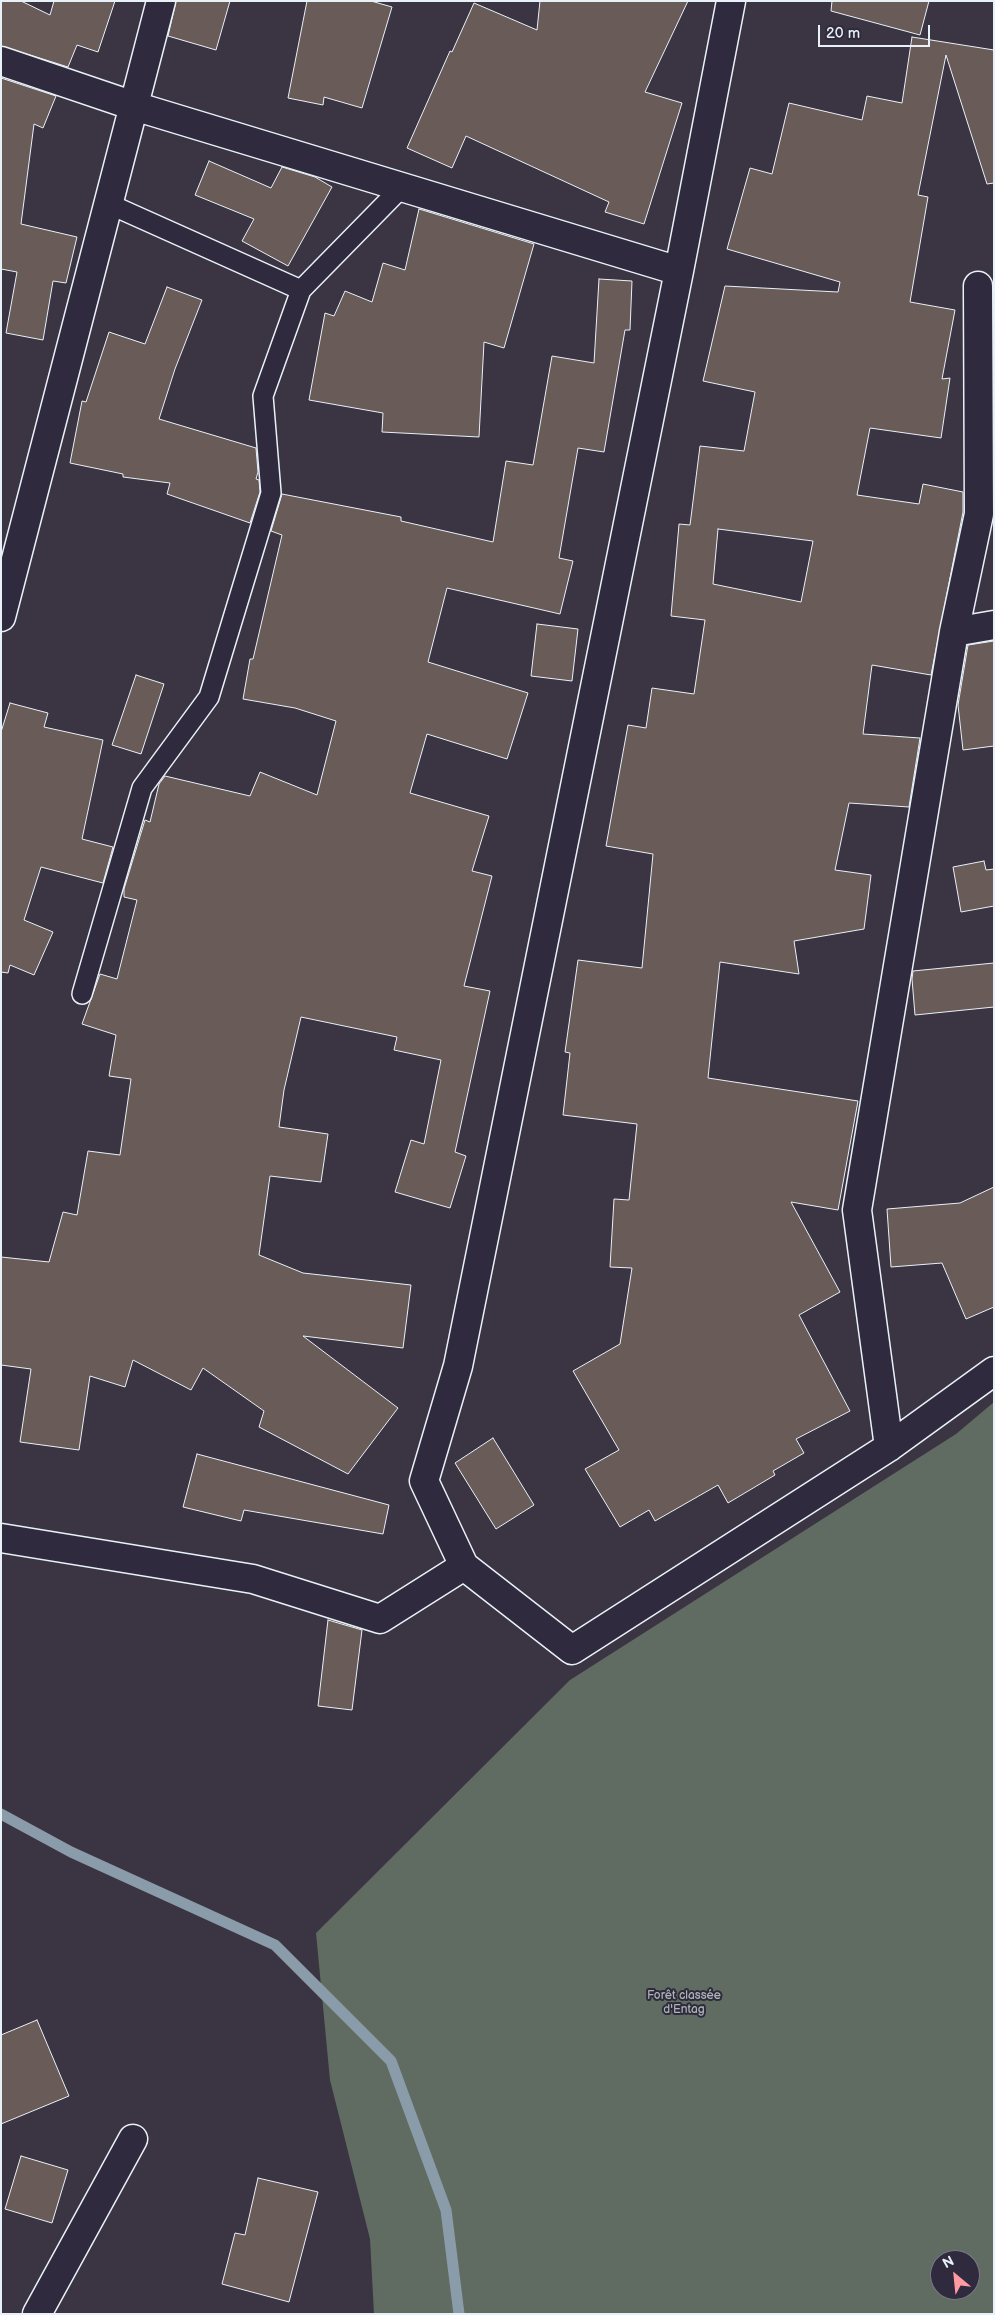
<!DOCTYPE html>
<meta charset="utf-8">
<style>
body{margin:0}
#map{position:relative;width:995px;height:2315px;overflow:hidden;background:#3b3442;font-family:"Balsamiq Sans",sans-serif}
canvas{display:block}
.frame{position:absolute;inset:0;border:2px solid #e8f1f8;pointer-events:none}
.north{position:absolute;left:930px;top:2250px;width:50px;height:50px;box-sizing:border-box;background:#2f2a3d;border:1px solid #797a88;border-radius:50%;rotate:332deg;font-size:14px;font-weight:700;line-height:20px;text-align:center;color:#e8f1f8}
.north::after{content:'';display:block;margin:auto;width:18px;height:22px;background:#ff9aa2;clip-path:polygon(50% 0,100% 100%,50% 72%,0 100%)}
.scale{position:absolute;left:818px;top:25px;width:112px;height:22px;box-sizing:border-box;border:2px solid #e8f1f8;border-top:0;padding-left:6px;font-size:15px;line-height:18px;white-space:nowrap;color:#e8f1f8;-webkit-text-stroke:4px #2f2a3d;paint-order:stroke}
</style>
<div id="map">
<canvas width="995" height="2315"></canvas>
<div class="frame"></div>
<div class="north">N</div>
<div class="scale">20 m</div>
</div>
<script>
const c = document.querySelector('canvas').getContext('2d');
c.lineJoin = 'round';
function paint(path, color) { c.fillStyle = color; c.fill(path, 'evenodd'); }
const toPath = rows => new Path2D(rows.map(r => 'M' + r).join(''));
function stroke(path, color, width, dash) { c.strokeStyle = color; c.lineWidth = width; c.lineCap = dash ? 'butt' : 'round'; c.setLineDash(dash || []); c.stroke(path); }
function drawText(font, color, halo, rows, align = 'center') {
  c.font = font + ' "Balsamiq Sans",sans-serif'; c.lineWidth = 4; c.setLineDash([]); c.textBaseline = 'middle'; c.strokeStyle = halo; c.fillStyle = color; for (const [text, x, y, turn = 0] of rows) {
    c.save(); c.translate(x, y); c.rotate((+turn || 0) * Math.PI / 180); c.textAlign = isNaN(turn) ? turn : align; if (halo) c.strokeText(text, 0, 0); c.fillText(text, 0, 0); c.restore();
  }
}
paint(toPath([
 [994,1402,994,2314,374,2314,370,2239,330,2080,316,1933,570,1680,956,1434],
 [940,2260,970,2260,970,2290,940,2290]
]), '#606c61');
stroke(toPath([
 [1,1814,71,1852,275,1945,391,2061,446,2210,459,2314]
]), '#8a9caa', 11);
const building = toPath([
 [1,1,21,1,50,15,54,1,115,1,98,52,77,45,68,67,1,46,1,1],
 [176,1,230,1,216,50,168,36,176,1],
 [307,1,371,1,392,7,362,108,324,97,323,105,288,98,307,1],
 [540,1,688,1,645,92,682,103,644,224,605,212,609,202,466,136,452,168,407,148,450,51,452,52,474,3,537,30,540,1],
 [832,1,929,1,920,35,831,11,832,1],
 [912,37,994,50,994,183,987,184,946,55,918,195,928,197,910,302,955,310,942,379,950,378,941,438,870,428,857,495,919,504,923,484,963,492,963,512,931,675,872,665,863,734,920,738,909,807,849,803,835,870,871,875,864,929,794,941,799,974,720,962,708,1078,858,1101,838,1210,791,1202,840,1292,799,1315,850,1411,796,1439,804,1453,773,1471,775,1475,728,1503,718,1485,655,1521,649,1510,620,1527,585,1469,619,1450,573,1371,620,1344,632,1268,610,1267,614,1199,629,1200,637,1124,563,1115,570,1053,565,1052,578,960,642,968,653,854,606,846,628,725,646,728,652,688,694,694,705,620,671,616,679,524,690,525,700,446,744,451,755,392,703,381,725,286,838,292,840,282,727,249,750,168,772,174,789,103,862,120,867,96,902,103,912,37],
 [718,529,813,541,801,602,713,584,718,529],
 [1,78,56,96,43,128,34,124,21,224,77,237,66,283,53,281,43,340,6,333,17,272,1,269,1,78],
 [209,161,271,188,282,167,315,177,332,187,288,266,242,241,254,219,195,195,209,161],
 [419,209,534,244,504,348,484,342,479,437,382,432,383,413,309,400,325,313,334,316,345,291,372,302,383,263,405,270,419,209],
 [599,279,632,281,630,330,625,330,604,452,578,448,559,558,573,561,560,614,447,588,428,662,528,693,507,759,427,734,410,793,489,816,472,871,492,876,464,986,490,991,455,1152,466,1156,450,1208,395,1192,411,1140,424,1144,441,1060,394,1050,397,1037,301,1017,284,1090,279,1127,328,1134,321,1182,270,1176,259,1255,303,1273,411,1285,403,1348,303,1336,398,1408,348,1474,259,1427,264,1411,203,1368,191,1390,133,1360,125,1387,90,1376,79,1450,20,1442,31,1369,1,1365,1,1257,49,1262,63,1212,77,1215,88,1151,120,1155,131,1079,109,1076,116,1035,82,1024,100,974,117,979,137,900,124,897,124,889,145,820,150,822,159,784,165,776,250,796,260,772,317,795,336,721,295,708,243,699,250,659,253,659,282,535,271,531,282,494,401,517,401,521,493,542,506,461,533,465,552,356,594,363,599,279],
 [167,287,202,300,175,369,159,419,256,448,258,472,256,479,259,480,260,492,250,523,167,494,170,483,123,477,123,474,70,463,82,401,86,402,109,332,145,344,167,287],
 [537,624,578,629,572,681,531,676,537,624],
 [994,641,994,746,963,750,958,705,968,645,994,641],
 [136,675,164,684,141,754,112,745,136,675],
 [10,703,48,713,44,727,103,740,82,839,113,847,103,883,41,867,24,920,53,932,34,975,10,965,8,973,1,972,1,732,10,703],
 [984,861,986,870,994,869,994,906,961,912,953,867,984,861],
 [994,963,994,1007,915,1015,912,979,913,971,994,963],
 [994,1187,994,1307,966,1319,942,1263,891,1267,887,1209,960,1203,994,1187],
 [493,1438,534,1505,496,1529,455,1463,493,1438],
 [197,1454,389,1505,383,1534,244,1510,241,1521,183,1507,197,1454],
 [328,1620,362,1630,352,1710,318,1706,328,1620],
 [37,2020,69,2096,1,2124,1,2035,37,2020],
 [21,2156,68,2170,52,2223,5,2209,21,2156],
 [258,2178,318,2192,289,2302,222,2284,235,2233,245,2235,258,2178]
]);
paint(building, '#695c58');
stroke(building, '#e8f1f8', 1);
const service = toPath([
 [109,204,301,290],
 [82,994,142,788,209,697,271,493,263,396,301,290,402,187]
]);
const minor = toPath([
 [731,1,679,271,458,1366,424,1481,464,1566,572,1650,889,1447,994,1371],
 [1,61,134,106,679,271],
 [1,617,161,1],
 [954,632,994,625],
 [889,1447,857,1210,954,632,979,514,978,286],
 [1,1538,253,1579,380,1619,464,1566],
 [37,2314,133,2139]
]);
stroke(service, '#e8f1f8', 22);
stroke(minor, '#e8f1f8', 31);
stroke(service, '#2f2a3d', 19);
stroke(minor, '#2f2a3d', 28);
drawText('12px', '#abb5b4', '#2f2a3d', [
 ["Forêt classée",684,1996],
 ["d'Entag",684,2010]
]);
</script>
